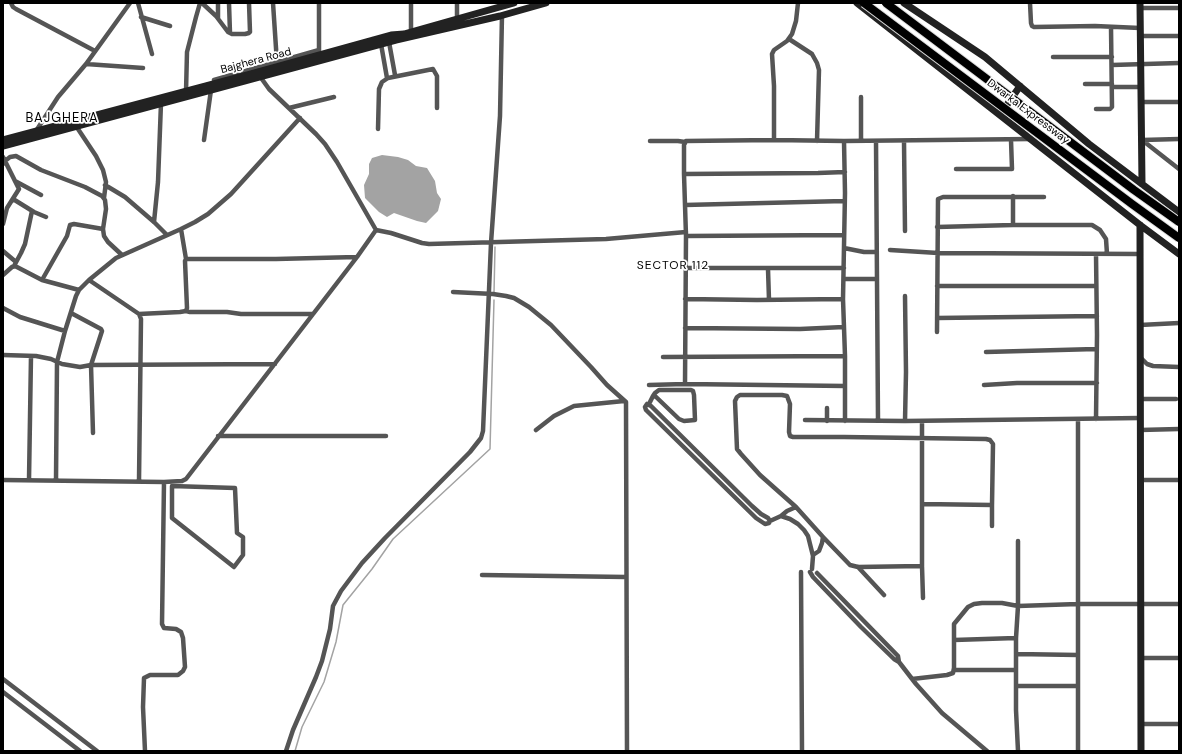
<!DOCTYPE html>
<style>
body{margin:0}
#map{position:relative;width:1182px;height:754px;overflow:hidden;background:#fff;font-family:"DM Sans",sans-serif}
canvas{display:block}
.frame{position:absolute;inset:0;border:4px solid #000;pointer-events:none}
</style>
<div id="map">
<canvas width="1182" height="754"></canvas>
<div class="frame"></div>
</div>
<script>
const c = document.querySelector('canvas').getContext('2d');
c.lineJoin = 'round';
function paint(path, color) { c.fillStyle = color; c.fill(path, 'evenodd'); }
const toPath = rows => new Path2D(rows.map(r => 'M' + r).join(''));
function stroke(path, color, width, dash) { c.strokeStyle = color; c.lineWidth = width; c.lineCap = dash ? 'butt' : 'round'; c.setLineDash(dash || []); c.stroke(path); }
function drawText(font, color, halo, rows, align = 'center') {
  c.font = font + ' "DM Sans",sans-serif'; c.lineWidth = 3.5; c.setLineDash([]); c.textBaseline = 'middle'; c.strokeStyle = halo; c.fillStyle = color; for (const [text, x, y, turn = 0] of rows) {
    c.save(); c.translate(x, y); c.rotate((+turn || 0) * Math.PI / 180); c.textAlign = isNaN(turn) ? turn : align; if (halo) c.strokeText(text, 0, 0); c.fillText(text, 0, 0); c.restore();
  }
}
paint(toPath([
 [382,155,398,157,408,160,416,166,427,168,435,181,437,193,441,199,438,211,426,223,417,221,394,213,387,217,379,212,365,198,364,185,369,174,369,164,372,158]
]), '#a3a3a3');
stroke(toPath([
 [494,293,495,247],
 [295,751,302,727,324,682,336,642,343,605,372,569,393,539,490,449,494,300]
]), '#a3a3a3', 1.5);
stroke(toPath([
 [11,3,13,7,16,9,95,51],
 [138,3,152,54],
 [202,3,216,16,228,32,232,34,245,34,249,33,250,32,249,3],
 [218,3,218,18],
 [229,3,230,33],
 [273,3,277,63],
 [319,3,319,52],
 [411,3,411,31],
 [457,3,457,19],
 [1030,3,1031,23,1032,26,1034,27,1095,26,1140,28],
 [1140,8,1179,8],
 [141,17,170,26],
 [1141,36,1179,36],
 [789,39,812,54,817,63,819,70,817,141],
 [389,42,395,75],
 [381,44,387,78],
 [1053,57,1112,57],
 [86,64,143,68],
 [1112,65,1179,63],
 [259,75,269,89,316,134,325,144,337,162,376,230],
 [214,80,319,50],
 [1085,84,1112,84],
 [1112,87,1141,87],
 [186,92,187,52,196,17,200,3],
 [861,97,861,141],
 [1141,102,1179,102],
 [289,108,334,97],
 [1096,109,1110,109,1112,107,1111,27],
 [76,126,96,156,103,170,106,182,104,198],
 [378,129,379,89,382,82,388,78,433,69,437,76,437,108],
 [36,131,58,97,86,64,130,3],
 [204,140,211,90],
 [774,140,774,86,772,54,774,50,787,41,792,34,796,21,798,3],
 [1142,140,1179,169],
 [1142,140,1179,139],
 [650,141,678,141,685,142],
 [844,141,845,193,843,299,845,356,845,421],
 [876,141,878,420],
 [904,141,905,231],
 [3,157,19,189,7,208,3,224],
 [3,164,5,161,10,157,16,156,41,170,85,187,102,196,105,200,106,209,103,229,104,236,108,242,122,255],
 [956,169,1012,169,1011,140],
 [684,174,818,173,845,172],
 [15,181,41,195],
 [105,185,125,197,154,222,167,235],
 [13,199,34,212,46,217],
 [685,205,844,201],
 [154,222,158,182,161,103],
 [1013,225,1013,196],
 [937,227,1013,225,1092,225,1100,230,1106,239,1107,254],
 [181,229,186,259],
 [376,230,391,233,422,243,429,244,606,239,686,232],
 [686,236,844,235],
 [844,248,864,252,876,252],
 [890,250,938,253,1140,254],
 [3,251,16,262],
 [1096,254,1097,335,1096,419],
 [14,266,21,253,25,244,32,211],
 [686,268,844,268],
 [768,269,769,300],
 [3,275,12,267,15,266,42,280,79,290],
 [844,279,876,279],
 [42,280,67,236,70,225,74,224,103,229],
 [89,280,139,314,180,312,186,311,187,308,185,261,186,259,276,259,357,257],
 [937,286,1096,286],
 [453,292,493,294,506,296,514,298,529,307,551,325,591,367,607,385,626,402,627,751],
 [685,299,757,300,843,299],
 [3,308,20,317,65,331],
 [186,311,190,312,227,312,241,314,313,314],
 [71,313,101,329,102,331,91,365,93,433],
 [139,314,141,319,139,481],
 [937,318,1097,316],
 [1140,325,1179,323],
 [685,328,800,329,844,327],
 [937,332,938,199,943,197,1044,197],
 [986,352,1096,349],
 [3,355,36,356,51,359,62,364,80,367,91,365,275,364],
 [663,357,845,356],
 [1140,357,1147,364,1153,366,1179,367],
 [685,384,686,236,684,174,684,145,686,141,774,140,844,141,1031,139],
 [649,385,685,384,845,386],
 [984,385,1017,383,1097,383],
 [1140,399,1176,399],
 [647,404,651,406,752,506,761,514,768,518,770,521,769,523,765,524,756,518,646,410,645,407,647,404],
 [649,404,653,396,655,393,659,390,691,390,693,391,694,395,695,420,684,421,679,419,654,395],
 [827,408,827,421],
 [805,420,905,421,906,372,905,296],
 [905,421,1140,418],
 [536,430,554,416,574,406,624,401],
 [1140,430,1179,429],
 [218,436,386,436],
 [3,480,164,482,182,481,186,479,357,257,376,230],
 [29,480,31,356],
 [56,480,57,362,65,331,76,296,79,290,89,280,116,258,181,229,195,222,208,214,231,194,300,118],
 [1140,480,1179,480],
 [172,486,235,488,237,533,243,537,243,555,234,567,172,518,172,486],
 [922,504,992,505],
 [781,516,790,519,798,524,804,530,808,536,813,556,812,569],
 [770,521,781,516,787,511,796,507],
 [823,537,850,565,858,567,922,566,922,421],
 [1018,541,1018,606,1016,638,1016,710,1018,751],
 [813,555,819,551,822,543,823,537,796,507,760,475,741,454,737,449,735,401,737,397,740,395,782,395,787,396,790,404,789,432,790,436,793,437,844,437,986,439,990,440,993,444,992,505,992,526],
 [922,566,923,598],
 [858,567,884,595],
 [801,572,802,751],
 [810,572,813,577,861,627,894,659,899,662],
 [817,573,898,656,899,662,916,684,942,713,987,751],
 [482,575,626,577],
 [954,640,1016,638],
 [1016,654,1078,655],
 [1141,658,1179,658],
 [954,670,1016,670],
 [3,679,97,751],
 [912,679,947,675,953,673,954,668,954,624,968,607,974,604,982,603,1002,603,1018,606,1078,604,1179,604],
 [1017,686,1078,686],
 [3,692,80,751],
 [1141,724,1179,724],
 [145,751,143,707,144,678,150,675,178,675,183,671,185,667,183,638,181,632,176,629,164,628,162,624,164,482],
 [286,751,293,730,316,677,322,661,330,629,333,606,341,591,362,563,385,538,470,452,481,438,483,431,491,243,500,116,502,15],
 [1078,751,1078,419]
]), '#555', 4.5);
stroke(toPath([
 [857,3,1140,225,1179,254],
 [904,3,985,57,1089,144,1179,212],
 [1140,3,1142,184],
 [1002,112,1020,86],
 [3,140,251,74,391,35,404,34,514,3],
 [3,146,211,90,396,40,500,16,546,3],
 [1140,225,1141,751]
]), '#222', 7);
const highwayBridge = toPath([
 [864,3,1132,204,1179,238],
 [886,3,1134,190,1179,222]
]);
stroke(highwayBridge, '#dbdbdb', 10, []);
stroke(highwayBridge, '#000', 8);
drawText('11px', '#000', '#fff', [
 ["Bajghera Road",256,61,-15],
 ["Dwarka Expressway",1028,112,37]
]);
c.letterSpacing = '1px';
drawText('12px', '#000', '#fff', [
 ["SECTOR 112",673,266]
]);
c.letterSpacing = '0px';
c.letterSpacing = '1px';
drawText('13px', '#000', '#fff', [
 ["BAJGHERA",62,119]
]);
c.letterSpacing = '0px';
</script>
